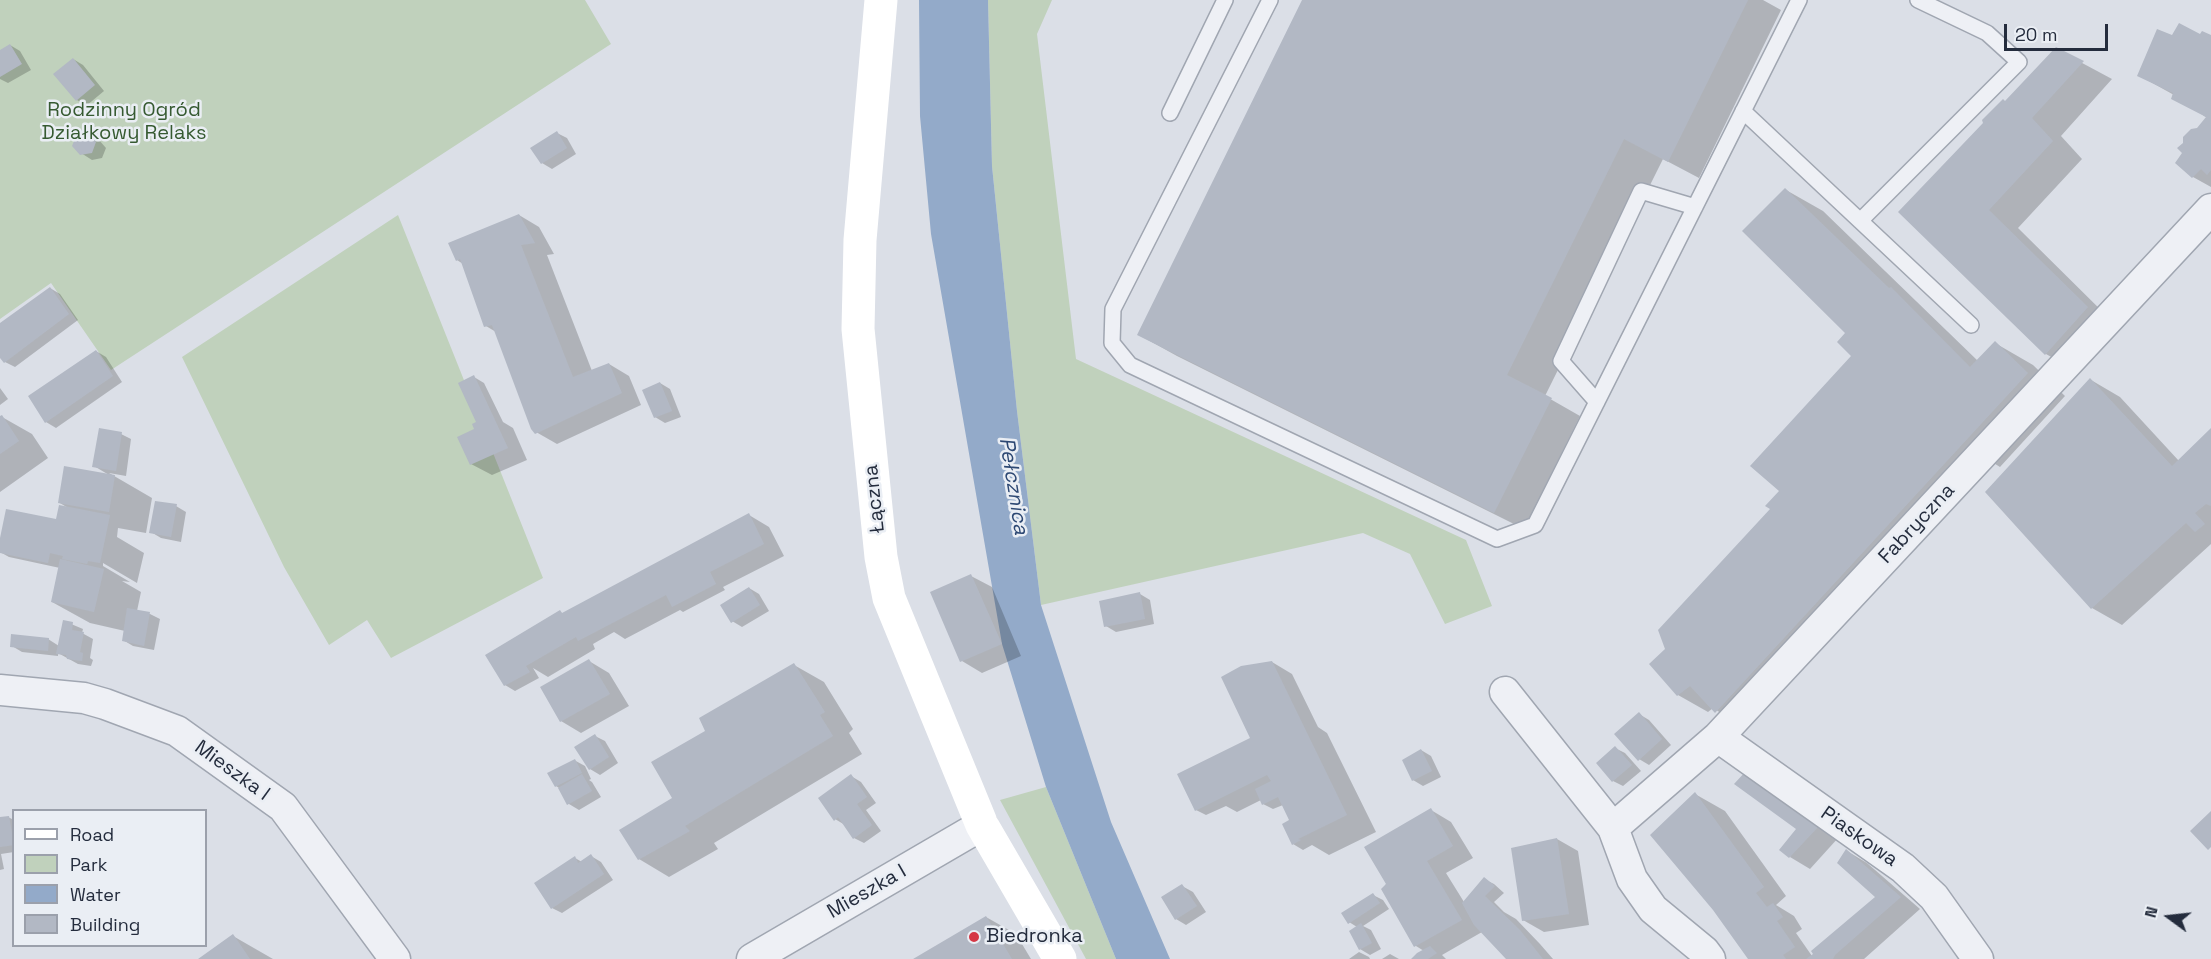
<!DOCTYPE html>
<meta charset="utf-8">
<style>
body{margin:0}
#map{position:relative;width:2211px;height:959px;overflow:hidden;background:#dbdfe7;font-family:"Space Grotesk",sans-serif}
canvas{display:block}
.legend{position:absolute;left:12px;top:809px;width:195px;height:138px;box-sizing:border-box;background:#eaeef4;border:2px solid #9ba0ab;margin:0;padding:8px 10px;list-style:none;font-size:18px;color:#242c3d}
.legend li{display:flex;align-items:center;gap:12px;height:30px}
.legend b{width:30px;border:2px solid #9ba0ab}
.north{position:absolute;left:2139px;top:887px;width:60px;height:60px;-webkit-text-stroke:4px #eaeef4;paint-order:stroke;rotate:285deg;font-size:16px;font-weight:700;line-height:24px;text-align:center;color:#242c3d}
.north::after{content:'';display:block;margin:auto;width:21px;height:27px;background:#242c3d;clip-path:polygon(50% 0,100% 100%,50% 72%,0 100%)}
.scale{position:absolute;left:2004px;top:24px;width:104px;height:27px;box-sizing:border-box;border:3px solid #242c3d;border-top:0;padding-left:8px;font-size:18px;line-height:21px;white-space:nowrap;color:#242c3d;-webkit-text-stroke:4px #eaeef4;paint-order:stroke}
</style>
<div id="map">
<canvas width="2211" height="959"></canvas>
<ul class="legend">
<li><b style="height:8px;background:#fff"></b>Road</li>
<li><b style="height:16px;background:#c0d1bc"></b>Park</li>
<li><b style="height:16px;background:#93aac9"></b>Water</li>
<li><b style="height:16px;background:#b2b8c4"></b>Building</li>
</ul>
<div class="north">N</div>
<div class="scale">20 m</div>
</div>
<script>
const c = document.querySelector('canvas').getContext('2d');
c.lineJoin = 'round';
function paint(path, color) { c.fillStyle = color; c.fill(path, 'evenodd'); }
const toPath = rows => new Path2D(rows.map(r => 'M' + r).join(''));
function stroke(path, color, width, dash) { c.strokeStyle = color; c.lineWidth = width; c.lineCap = dash ? 'butt' : 'round'; c.setLineDash(dash || []); c.stroke(path); }
function drawText(font, color, halo, rows, align = 'center') {
  c.font = font + ' "Space Grotesk",sans-serif'; c.lineWidth = 5; c.setLineDash([]); c.textBaseline = 'middle'; c.strokeStyle = halo; c.fillStyle = color; for (const [text, x, y, turn = 0] of rows) {
    c.save(); c.translate(x, y); c.rotate((+turn || 0) * Math.PI / 180); c.textAlign = isNaN(turn) ? turn : align; if (halo) c.strokeText(text, 0, 0); c.fillText(text, 0, 0); c.restore();
  }
}
paint(toPath([
 [0,0,585,0,611,44,111,370,51,283,0,319],
 [988,0,1052,0,1037,34,1076,359,1466,540,1492,606,1445,624,1410,554,1363,533,1041,605,1017,411,992,166],
 [398,215,543,578,391,658,367,620,329,645,284,567,182,357],
 [1046,787,1116,959,1086,959,1000,800]
]), '#c0d1bc');
paint(toPath([
 [919,0,988,0,992,166,1017,411,1041,605,1111,822,1170,959,1116,959,1046,787,1002,644,931,234,920,116]
]), '#93aac9');
paint(toPath([
 [1304,0,1763,0,1781,10,1699,178,1663,159,1545,396,1580,416,1524,529,1177,356,1139,335],
 [2201,36,2211,37,2211,187,2193,177,2184,153,2184,143,2207,118,2174,95,2138,75,2173,37],
 [10,45,20,51,31,70,8,83,0,79,0,51],
 [2056,49,2112,79,2061,136,2082,159,2018,228,2116,325,2076,371,2046,354,1901,212],
 [73,59,83,65,104,91,86,106,77,100],
 [557,133,567,138,576,154,552,169,542,163],
 [88,134,99,140,106,148,102,158,92,160,81,153],
 [1786,190,1823,211,1978,361,1995,343,2033,365,2065,396,2000,467,1992,462,1746,729,1713,708,1708,712,1678,695,1667,649,1772,509,1857,361],
 [519,215,539,227,554,254,547,255,592,371,609,364,629,376,641,405,557,444,536,432,496,332,486,326,463,264,457,260],
 [50,288,60,294,78,320,15,367,5,362,0,355,0,325],
 [96,351,106,357,122,382,56,428,46,422,30,397],
 [474,377,484,383,503,422,513,428,527,460,492,475,471,464,478,423],
 [2091,380,2120,397,2179,461,2211,430,2211,544,2122,625,2092,608],
 [660,383,670,389,681,417,665,423,655,417],
 [0,388,8,399,0,405],
 [2,417,32,434,48,458,0,492,0,418],
 [121,434,131,439,126,476,109,473,152,498,146,533,118,528,117,537,144,553,137,583,103,563,103,566,130,582,122,581,141,592,137,611,150,614,160,619,154,650,133,646,123,640,125,631,90,623,52,602,60,568,9,557,0,552,0,546,57,521,68,508,60,503,109,475,94,466],
 [176,506,186,512,181,542,161,538,151,532],
 [749,515,769,527,784,556,723,587,725,590,683,612,680,610,625,639,614,632,593,644,595,649,548,677,533,668,539,678,515,691,505,685,560,612,564,614],
 [971,576,992,587,1021,656,982,673,962,661],
 [749,588,759,594,769,611,742,627,732,621],
 [1140,594,1150,600,1154,624,1116,632,1106,626],
 [64,621,83,629,82,633,93,639,90,658,93,660,91,666,78,664,58,653,58,656,22,652,12,646,48,639,59,646],
 [589,661,609,673,629,706,581,733,561,721],
 [1272,662,1292,674,1318,727,1327,733,1376,832,1329,855,1312,845,1303,850,1293,844,1284,825,1291,821,1283,805,1273,809,1263,804,1261,800,1237,812,1226,806,1206,815,1196,810,1252,738],
 [794,665,824,682,853,729,849,733,862,754,714,843,718,849,669,877,639,859,622,830,674,798,707,731],
 [1639,714,1649,720,1671,745,1649,765,1639,759],
 [595,736,605,741,618,763,600,775,590,769],
 [1615,748,1625,753,1641,771,1623,786,1613,781],
 [1421,750,1431,756,1441,777,1423,786,1413,780,1404,760],
 [574,760,585,766,591,779,589,780,592,782,601,797,579,810,569,804,559,788,556,786],
 [1746,772,1839,837,1810,869,1790,857,1799,829],
 [851,776,861,782,876,803,866,810,881,831,864,843,854,838,845,825,835,819],
 [1695,794,1725,811,1786,896,1776,905,1794,916,1802,929,1796,933,1812,956,1877,897,1847,851,1867,863,1920,909,1864,959,1750,959],
 [1431,810,1451,822,1473,858,1446,873,1464,902,1484,879,1494,884,1504,893,1494,902,1504,912,1516,919,1540,944,1553,959,1507,959,1482,932,1442,955,1446,959,1413,959,1424,951,1416,946,1383,889],
 [8,817,14,820,14,852,1,854,4,869,0,870,0,819],
 [1557,839,1578,851,1589,925,1544,932,1523,920],
 [591,856,601,862,613,880,562,913,552,908,575,858,582,862],
 [1182,886,1193,892,1206,912,1186,925,1176,919],
 [1373,895,1383,900,1389,909,1363,926,1371,930,1381,949,1370,955,1360,949,1357,927,1349,922],
 [986,917,1016,934,1031,959,916,959],
 [233,936,273,959,201,959],
 [1359,952,1369,957,1370,959,1349,959],
 [1390,954,1399,959,1382,959]
]), '#0003');
paint(toPath([
 [1302,0,1748,0,1668,162,1624,139,1507,375,1552,398,1494,513,1137,335],
 [2179,23,2200,34,2202,31,2211,35,2211,170,2207,175,2201,169,2192,178,2175,163,2182,153,2177,148,2183,143,2183,137,2191,129,2197,128,2206,117,2171,99,2173,93,2137,76,2157,29,2172,35],
 [10,44,22,64,0,77,0,50],
 [2056,47,2084,61,2032,118,2053,141,1989,210,2088,307,2045,355,1898,212,1983,123,1982,120,2003,99,2005,101],
 [73,58,95,85,76,101,53,74],
 [557,131,567,148,541,164,530,148],
 [89,133,96,142,92,153,80,155,72,146,77,134],
 [1785,188,1889,288,1891,287,1970,367,1995,341,2028,373,1715,713,1690,686,1677,696,1649,664,1665,649,1658,630,1770,509,1765,506,1779,491,1750,466,1851,356,1837,342,1845,333,1742,231],
 [519,214,535,243,521,245,573,377,609,363,622,393,535,434,531,429,492,325,484,327,460,259,456,261,448,243],
 [50,287,69,314,4,363,0,358,0,323],
 [96,350,113,376,45,423,28,396],
 [474,375,508,448,470,465,457,437,474,429,472,424,476,422,458,383],
 [2090,378,2172,466,2211,428,2211,506,2206,504,2195,513,2205,524,2195,532,2186,523,2091,609,1985,492],
 [660,382,672,411,654,418,642,390],
 [2,415,19,441,0,454,0,416],
 [99,428,122,432,116,471,92,467],
 [64,466,115,475,109,512,58,503],
 [155,501,177,504,171,537,149,533],
 [59,505,110,515,100,563,88,561,87,564,62,559,63,556,50,553,48,563,0,553,0,538,6,509,56,519],
 [749,513,764,544,710,572,716,584,672,607,666,595,578,641,576,637,526,666,530,672,504,686,485,655,560,610,562,613],
 [60,559,104,569,94,612,51,602],
 [971,574,1002,644,960,662,930,592],
 [749,587,760,605,731,623,720,605],
 [1140,592,1145,619,1104,627,1099,601],
 [127,608,150,612,144,646,122,641],
 [63,620,73,622,72,630,84,632,80,652,83,653,82,661,67,659,66,655,56,654],
 [11,634,49,638,48,651,10,647],
 [589,659,610,694,560,722,540,687],
 [1272,661,1347,815,1298,839,1301,840,1292,845,1282,824,1289,820,1278,797,1262,805,1255,789,1271,781,1267,775,1195,811,1177,774,1250,738,1221,677,1241,666],
 [794,663,825,712,820,715,833,736,685,826,690,831,638,860,619,830,672,798,651,762,705,731,699,718],
 [1639,712,1662,739,1638,761,1614,734],
 [595,734,609,757,589,770,574,747],
 [1615,746,1632,765,1612,782,1596,763],
 [1421,749,1432,771,1412,781,1402,760],
 [575,759,582,773,555,787,547,773],
 [1746,771,1820,825,1789,858,1779,850,1796,829,1734,784],
 [582,774,592,791,567,805,558,788],
 [851,774,867,797,857,804,872,825,853,839,838,817,834,821,818,798],
 [1695,792,1764,887,1756,893,1767,907,1773,903,1783,917,1777,921,1795,947,1783,955,1786,959,1748,959,1713,910,1650,835],
 [1431,808,1453,846,1427,861,1462,920,1414,947,1381,889,1386,884,1364,847],
 [2211,811,2211,847,2208,850,2190,831],
 [9,816,14,845,0,847,0,817],
 [1557,838,1569,914,1522,921,1511,848],
 [1846,849,1901,897,1835,955,1833,959,1806,959,1813,954,1811,951,1875,897,1837,863],
 [591,854,604,874,551,909,534,883,575,856,578,863],
 [1484,877,1495,886,1485,896,1520,930,1543,959,1506,959,1474,925,1462,903],
 [1182,884,1197,906,1175,920,1161,897],
 [1373,893,1380,903,1348,924,1341,913],
 [986,916,1012,959,913,959],
 [1361,923,1372,943,1359,950,1349,931],
 [233,934,250,959,198,959],
 [1430,946,1437,953,1428,959,1411,959,1417,953]
]), '#b2b8c4');
const lane = toPath([
 [1270,0,1113,309,1112,343,1130,365,1497,539,1535,525,1799,0],
 [1743,111,1971,325],
 [1170,113,1225,0],
 [1860,221,2019,62,1987,33,1918,0],
 [1597,402,1561,361,1641,191,1695,207]
]);
const street = toPath([
 [0,690,84,698,105,704,177,731,283,807,395,959],
 [1505,692,1613,828,1632,879,1653,909,1704,951,1710,959],
 [1718,737,1903,868,1934,897,1978,959],
 [1613,828,1718,737,2211,209],
 [752,959,982,825]
]);
stroke(lane, '#a0a6b1', 18);
stroke(street, '#a0a6b1', 33);
stroke(lane, '#eef0f5', 15);
stroke(street, '#eef0f5', 30);
stroke(toPath([
 [881,0,860,240,858,329,881,557,889,598,982,825,1060,959]
]), '#fff', 33);
for (const [x, y, r, color] of [
 [974,937,6,"#d53745"]
]) { const dot = new Path2D(); dot.arc(x, y, r, 0, 2 * Math.PI); c.fillStyle = color; c.fill(dot); stroke(dot, '#eaeef4', 2); }
drawText('20px', '#365a31', '#eaeef4', [
 ["Rodzinny Ogród",124,111],
 ["Działkowy Relaks",124,134]
]);
drawText('20px', '#242c3d', '#eaeef4', [
 ["Łączna",875,499,-96],
 ["Fabryczna",1917,524,-47],
 ["Mieszka I",232,771,36],
 ["Piaskowa",1859,837,35],
 ["Mieszka I",867,892,-30]
]);
drawText('20px', '#242c3d', '#eaeef4', [
 ["Biedronka",986,937]
], 'left');
drawText('italic 21px', '#2d4873', '#eaeef4', [
 ["Pełcznica",1013,486,81]
]);
</script>
